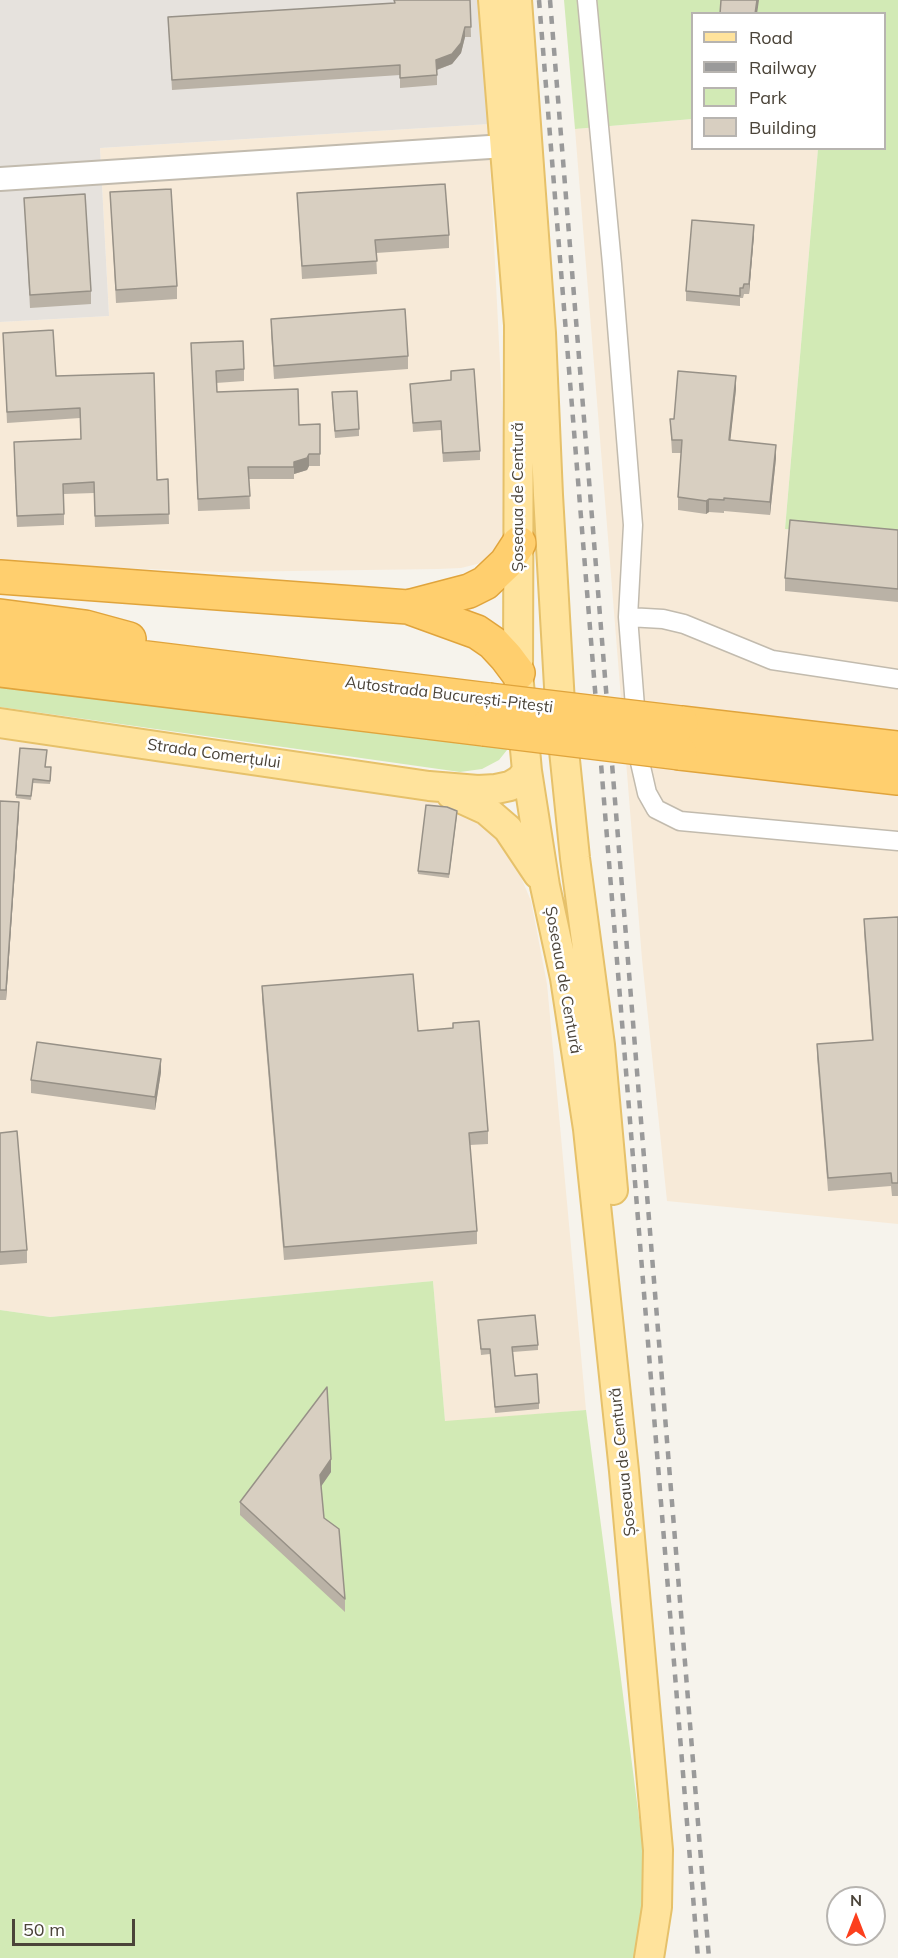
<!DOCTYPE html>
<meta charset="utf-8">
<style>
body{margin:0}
#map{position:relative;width:898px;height:1958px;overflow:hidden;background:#f6f3ec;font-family:Mulish,sans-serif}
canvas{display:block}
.legend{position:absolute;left:691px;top:12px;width:195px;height:138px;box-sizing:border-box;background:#fff;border:2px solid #b7b4b0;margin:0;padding:8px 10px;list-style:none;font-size:18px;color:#4b4439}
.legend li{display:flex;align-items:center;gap:12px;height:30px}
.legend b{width:30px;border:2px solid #b7b4b0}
.north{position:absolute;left:826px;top:1886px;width:60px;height:60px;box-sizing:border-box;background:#fff;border:2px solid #b7b4b0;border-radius:50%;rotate:0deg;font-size:16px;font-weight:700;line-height:24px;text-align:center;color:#4b4439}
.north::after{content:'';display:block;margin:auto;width:21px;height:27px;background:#fc3f1d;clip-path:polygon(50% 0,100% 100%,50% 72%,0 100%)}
.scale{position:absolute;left:12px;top:1919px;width:123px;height:27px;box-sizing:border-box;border:3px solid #4b4439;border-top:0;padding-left:8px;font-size:18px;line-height:21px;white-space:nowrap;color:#4b4439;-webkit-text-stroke:4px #fff;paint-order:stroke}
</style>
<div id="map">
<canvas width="898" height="1958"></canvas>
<ul class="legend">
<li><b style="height:8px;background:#ffe39c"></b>Road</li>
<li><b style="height:8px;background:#9a9a9a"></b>Railway</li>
<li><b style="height:16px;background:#d2eab5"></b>Park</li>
<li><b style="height:16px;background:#d8cfc1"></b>Building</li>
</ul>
<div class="north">N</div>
<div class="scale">50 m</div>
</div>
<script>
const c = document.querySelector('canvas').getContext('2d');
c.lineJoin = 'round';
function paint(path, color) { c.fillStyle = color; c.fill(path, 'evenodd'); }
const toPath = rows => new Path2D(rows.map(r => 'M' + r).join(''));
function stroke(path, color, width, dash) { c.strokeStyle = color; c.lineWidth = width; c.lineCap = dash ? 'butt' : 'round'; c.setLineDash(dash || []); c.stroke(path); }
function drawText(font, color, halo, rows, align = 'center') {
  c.font = font + ' Mulish,sans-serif'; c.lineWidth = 5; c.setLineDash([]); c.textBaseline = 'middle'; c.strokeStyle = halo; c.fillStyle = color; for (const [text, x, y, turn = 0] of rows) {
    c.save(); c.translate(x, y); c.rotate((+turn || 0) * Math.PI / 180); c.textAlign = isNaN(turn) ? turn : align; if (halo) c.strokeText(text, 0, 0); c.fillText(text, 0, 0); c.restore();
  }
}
paint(toPath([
 [692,119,692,148,818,149,785,529,898,539,898,1224,667,1201,642,959,575,129],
 [488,124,508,523,501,546,485,562,461,568,438,569,221,572,0,563,0,322,109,316,100,148],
 [0,739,440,800,497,833,515,863,531,901,547,984,586,1410,445,1422,433,1281,50,1317,0,1310]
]), '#f7ead8');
paint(toPath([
 [0,0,528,0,538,121,100,148,109,316,0,322]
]), '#e6e2dd');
paint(toPath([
 [564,0,898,0,898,539,785,529,818,149,884,148,884,14,692,14,692,119,575,129],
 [0,684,511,745,499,760,482,769,460,772,0,707],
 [433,1281,445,1421,586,1410,648,1887,636,1958,0,1958,0,1310,50,1317]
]), '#d2eab5');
const minor = toPath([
 [587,0,612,264,633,525,628,617,639,758,647,793,656,809,680,821,898,841],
 [628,617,663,619,684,624,772,660,898,679]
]);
const tertiary = toPath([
 [0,179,505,146]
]);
const primary = toPath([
 [493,0,519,325,518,673,527,771,545,886,565,978,588,1129,624,1471,658,1850,657,1907,649,1958],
 [517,0,541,333,548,495,561,721,575,858,600,1045,613,1190],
 [0,723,429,786,478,790,496,789,510,786,520,780,527,771],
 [451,794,486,810,508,829,538,874]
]);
const motorway = toPath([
 [0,577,408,607,477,632,493,643,506,657,518,673],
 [408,607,469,591,485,583,506,563,519,543],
 [0,616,85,627,129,639],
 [0,640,489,700],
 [0,670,484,729],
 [681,723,898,748],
 [680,753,898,778]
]);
stroke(minor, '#c2bbae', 21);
stroke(tertiary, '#c2bbae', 26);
stroke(primary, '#e6c16a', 32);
stroke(motorway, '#e0a43c', 36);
stroke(minor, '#fff', 18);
stroke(tertiary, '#fff', 22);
stroke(primary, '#ffe39c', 28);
stroke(motorway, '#ffcf6e', 33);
stroke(toPath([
 [539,0,698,1958],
 [550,0,709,1958]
]), '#9a9a9a', 4.5, [8, 8]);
const motorwayBridge = toPath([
 [489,700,681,723],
 [484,729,680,753]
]);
stroke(motorwayBridge, '#e0a43c', 36, []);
stroke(motorwayBridge, '#ffcf6e', 33);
paint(toPath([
 [394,0,470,0,471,37,465,37,461,53,452,64,437,70,437,85,400,88,400,75,172,90,168,17,394,3],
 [110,192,177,286,177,299,116,303],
 [297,193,449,235,449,248,376,253,377,274,302,279],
 [24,198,91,291,91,304,30,308],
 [754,235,749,294,744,294,743,298,740,298,740,306,686,301,686,291],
 [271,319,408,356,408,369,274,379,271,332],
 [3,333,56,376,157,480,168,479,169,524,95,527,94,493,64,494,64,525,17,527,14,453,81,439,80,418,7,423],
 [191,343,244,369,244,381,216,383,217,392,299,425,320,424,320,466,309,466,307,470,294,474,294,479,249,479,250,509,198,511],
 [451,371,480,451,480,460,443,462,441,430,413,432,410,384,451,380],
 [736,389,730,440,776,458,770,515,724,511,724,513,709,512,706,514,678,510,678,497,681,453,672,453,670,419,674,419],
 [332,399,359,429,359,436,335,438],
 [898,530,898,602,785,591,785,578],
 [20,748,45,767,51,767,50,784,33,783,31,800,16,798],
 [0,801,19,812,6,1000,0,1000],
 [457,815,449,878,418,874,418,871],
 [898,917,898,1196,892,1196,891,1186,828,1191,817,1057,817,1044,872,1040,864,932,864,919],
 [262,986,418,1031,488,1131,488,1144,470,1145,477,1231,477,1244,284,1260,262,999],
 [161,1072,155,1110,31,1093,31,1080],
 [0,1133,27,1250,27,1263,0,1265],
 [478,1320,538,1345,538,1350,513,1352,515,1376,539,1403,539,1409,495,1413,490,1354,481,1355],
 [331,1472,321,1486,324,1518,345,1599,345,1612,240,1515,240,1502]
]), '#bab2a6');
paint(toPath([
 [757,0,759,0,757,14,755,14],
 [465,27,465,37,461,53,452,64,436,70,436,60],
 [754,225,754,235,749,294,749,284],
 [736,376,736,389,729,453,729,440],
 [776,445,776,458,770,515,770,502],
 [309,454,309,466,307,470,294,474,294,462],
 [709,499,709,512,706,514,706,501],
 [19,802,19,812,6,1000,6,990],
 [161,1059,161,1072,155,1110,155,1097],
 [331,1459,331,1472,320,1488,320,1475]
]), '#979187');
const building = toPath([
 [394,0,470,0,471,27,465,27,461,43,452,54,436,60,437,75,400,78,400,65,172,80,168,17,395,3,394,0],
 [721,0,757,0,755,14,720,14,721,0],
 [445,184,449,235,375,240,377,261,302,266,297,193,445,184],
 [171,189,177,286,116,290,110,192,171,189],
 [85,194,91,291,30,295,24,198,85,194],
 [692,220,754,225,749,284,744,284,743,288,740,288,740,296,686,291,692,220],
 [405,309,408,356,274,366,271,319,405,309],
 [53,330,56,376,154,373,157,480,168,479,169,514,95,516,94,482,63,484,64,514,17,516,14,442,81,439,80,408,7,412,3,333,53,330],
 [243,341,244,369,216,371,217,392,298,389,299,425,320,424,320,454,309,454,307,458,294,462,294,467,248,467,250,496,198,499,191,343,243,341],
 [474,369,480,451,443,453,441,421,413,423,410,384,451,380,451,371,474,369],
 [678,371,736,376,729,440,776,445,770,502,724,498,724,500,709,499,706,501,678,497,682,440,672,440,670,419,674,419,678,371],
 [357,391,359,429,335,431,332,392,357,391],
 [790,520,898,530,898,589,785,578,790,520],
 [20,748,47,750,45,767,51,767,50,781,33,779,31,796,16,795,20,748],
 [0,801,19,802,6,990,0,990,0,801],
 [426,805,447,807,457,811,449,874,418,871,426,805],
 [898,917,898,1183,892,1183,891,1173,828,1178,817,1044,873,1040,864,919,898,917],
 [413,974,418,1031,453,1028,453,1023,479,1021,488,1131,469,1133,477,1231,284,1247,262,986,413,974],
 [37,1042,161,1059,155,1097,31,1080,37,1042],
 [17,1131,27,1250,0,1252,0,1133,17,1131],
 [535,1315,538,1345,512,1347,515,1376,537,1374,539,1403,495,1407,490,1349,481,1349,478,1320,535,1315],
 [327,1387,331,1459,320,1475,324,1518,339,1529,345,1599,240,1502,327,1387]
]);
paint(building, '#d8cfc1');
stroke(building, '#979187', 1.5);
drawText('16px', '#4b4439', '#fff', [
 ["Șoseaua de Centură",518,497,-90],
 ["Autostrada București-Pitești",449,695,7],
 ["Strada Comerțului",214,754,8],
 ["Șoseaua de Centură",563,980,80],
 ["Șoseaua de Centură",623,1462,-96]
]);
</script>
